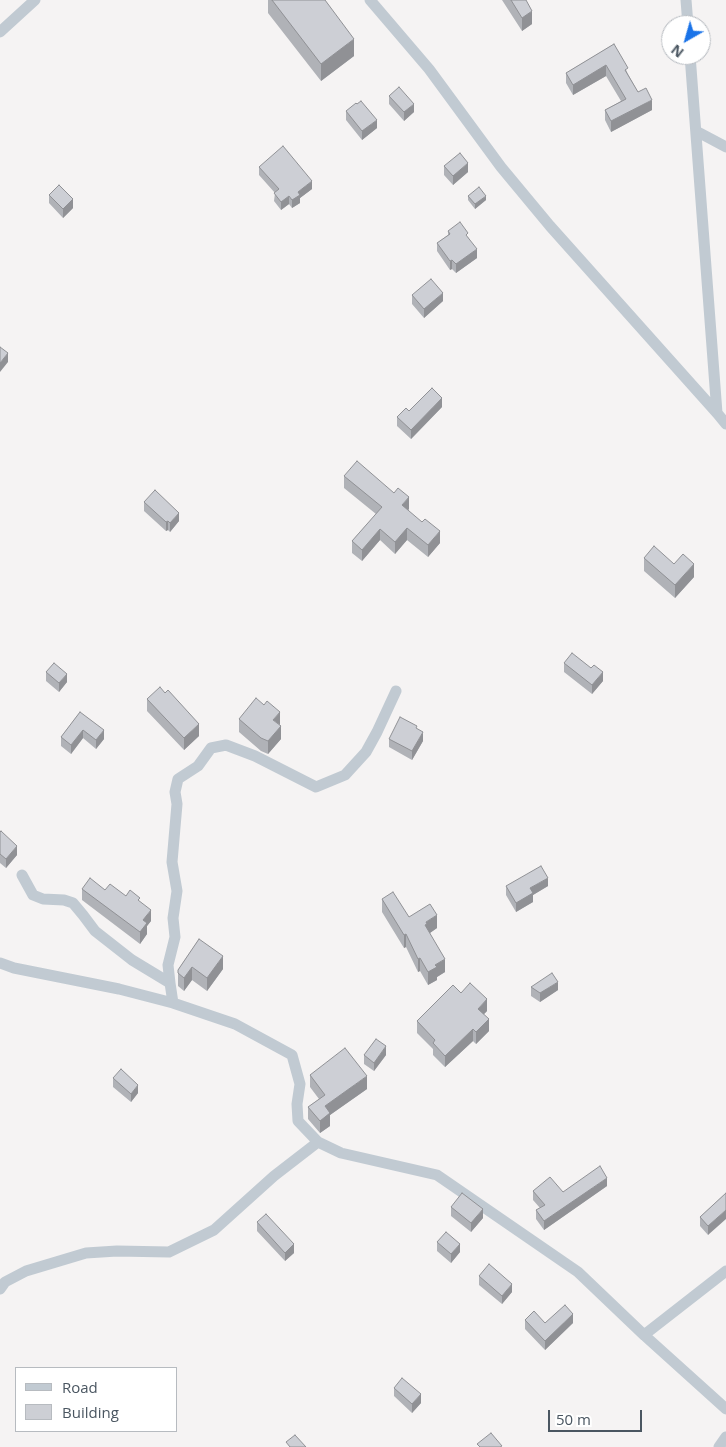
<!DOCTYPE html>
<style>
body{margin:0}
#map{position:relative;width:726px;height:1447px;overflow:hidden;background:#f5f3f3;font-family:"Open Sans",sans-serif}
canvas{display:block}
.legend{position:absolute;left:15px;top:1367px;width:162px;height:65px;box-sizing:border-box;background:#fff;border:1px solid #b7bbc0;margin:0;padding:6px 9px;list-style:none;font-size:15px;color:#4a5661}
.legend li{display:flex;align-items:center;gap:10px;height:25px}
.legend b{width:25px;border:1px solid #b7bbc0}
.north{position:absolute;left:661px;top:15px;width:50px;height:50px;box-sizing:border-box;background:#fff;border:1px solid #b7bbc0;border-radius:50%;rotate:218deg;font-size:14px;font-weight:700;line-height:20px;text-align:center;color:#4a5661}
.north::after{content:'';display:block;margin:auto;width:18px;height:22px;background:#1a73e8;clip-path:polygon(50% 0,100% 100%,50% 72%,0 100%)}
.scale{position:absolute;left:548px;top:1410px;width:94px;height:22px;box-sizing:border-box;border:2px solid #4a5661;border-top:0;padding-left:6px;font-size:15px;line-height:18px;white-space:nowrap;color:#4a5661;-webkit-text-stroke:4px #fff;paint-order:stroke}
</style>
<div id="map">
<canvas width="726" height="1447"></canvas>
<ul class="legend">
<li><b style="height:6px;background:#c1cad2"></b>Road</li>
<li><b style="height:14px;background:#cdcfd5"></b>Building</li>
</ul>
<div class="north">N</div>
<div class="scale">50 m</div>
</div>
<script>
const c = document.querySelector('canvas').getContext('2d');
c.lineJoin = 'round';
const toPath = rows => new Path2D(rows.map(r => 'M' + r).join(''));
function stroke(path, color, width, dash) { c.strokeStyle = color; c.lineWidth = width; c.lineCap = dash ? 'butt' : 'round'; c.setLineDash(dash || []); c.stroke(path); }
function paint(path, color) { c.fillStyle = color; c.fill(path, 'evenodd'); }
stroke(toPath([
 [370,0,429,69,501,167,550,226,717,413,726,424],
 [686,0,688,25],
 [0,32,35,0],
 [690,55,717,413],
 [696,131,726,147],
 [22,875,33,895,43,899,64,900,73,903,83,915,95,931,132,960,170,983,173,1003],
 [0,963,14,968,119,989,173,1003,235,1024,292,1055,300,1084,297,1104,298,1121,318,1142,341,1153,437,1175,578,1272,644,1335,726,1409],
 [170,983,168,965,175,937,173,918,177,891,172,862,177,804,175,792,178,779,198,766,211,748,226,745,255,756,316,787,345,775,366,752,377,732,396,691],
 [0,1289,5,1282,26,1271,86,1253,117,1251,169,1252,214,1230,274,1176,318,1142],
 [644,1335,726,1271],
 [719,1447,726,1437]
]), '#c1cad2', 11);
paint(toPath([
 [268,0,325,0,354,56,321,81,268,13],
 [502,0,526,0,532,24,522,31],
 [614,44,628,74,638,92,652,110,611,132,605,120,605,110,621,101,606,76,573,95,566,83,566,73],
 [389,96,414,112,404,121,389,104],
 [346,111,377,128,362,140,346,120],
 [444,166,468,172,453,185,444,175],
 [259,167,312,189,300,198,300,203,292,208,289,204,281,210,274,201,275,193,259,175],
 [49,195,73,208,63,218,49,203],
 [468,196,486,200,475,209,468,200],
 [448,231,468,237,477,258,456,273,452,269,450,270,437,251,437,243,448,235],
 [412,295,443,301,424,318,412,304],
 [442,407,411,439,397,426,397,417,409,411],
 [344,476,409,509,408,510,440,543,428,557,407,540,395,554,380,540,362,561,352,553,352,541,376,514,344,488],
 [144,502,179,521,170,532,168,530,166,531,144,511],
 [644,558,674,564,694,577,675,598,644,571],
 [564,663,603,681,592,694,564,672],
 [46,672,67,682,59,692,46,681],
 [147,699,199,736,184,750,147,711],
 [80,712,104,739,96,749,83,738,71,754,61,746,61,737],
 [239,719,280,725,281,739,268,754,261,751,239,732],
 [389,739,423,741,412,760,389,747],
 [0,832,17,855,6,868,0,863],
 [506,886,548,886,533,895,533,902,516,912,506,895],
 [82,889,105,890,126,896,140,902,151,921,147,926,147,934,140,944,82,900],
 [382,899,409,917,437,928,430,933,445,972,437,977,437,980,428,985,420,971,418,972,406,947,404,948,382,912],
 [199,939,223,969,207,991,192,980,184,991,178,986,178,970],
 [531,987,558,990,540,1002,531,996],
 [461,993,487,1011,484,1014,489,1031,476,1044,473,1041,445,1067,433,1055,433,1049,417,1033,417,1021],
 [364,1055,386,1055,374,1071,364,1064],
 [310,1075,367,1089,330,1115,330,1126,320,1133,308,1119,308,1107,319,1099,310,1087],
 [113,1078,138,1093,131,1102,113,1087],
 [607,1186,544,1230,536,1219,536,1210,540,1208,533,1200,533,1191,563,1192],
 [726,1193,708,1235,700,1226,700,1217],
 [451,1207,483,1218,471,1232,451,1216],
 [257,1222,294,1253,285,1261,257,1231],
 [437,1242,460,1252,451,1263,437,1251],
 [479,1276,512,1292,502,1304,479,1285],
 [525,1320,545,1323,573,1323,545,1350,525,1329],
 [394,1388,421,1403,412,1413,394,1396]
]), '#b0b2b7');
paint(toPath([
 [532,11,532,24,522,31,522,18],
 [354,39,354,56,321,81,321,64],
 [606,65,606,76,573,95,573,85],
 [652,100,652,110,611,132,611,121],
 [414,104,414,112,404,121,404,112],
 [377,120,377,128,362,140,362,131],
 [468,163,468,172,453,185,453,176],
 [312,181,312,189,300,198,300,203,292,208,292,200,298,192],
 [289,196,289,204,281,210,281,202],
 [486,196,486,200,475,209,475,204],
 [73,199,73,208,63,218,63,209],
 [477,249,477,258,456,273,456,264],
 [452,260,452,269,450,270,450,261],
 [443,293,443,301,424,318,424,309],
 [8,353,8,362,0,372,0,363],
 [442,398,442,407,411,439,411,430],
 [409,497,409,509,402,517,402,505],
 [179,513,179,521,170,532,170,523],
 [168,521,168,530,166,531,166,522],
 [407,528,407,540,395,554,395,542],
 [380,529,380,540,362,561,362,550],
 [440,531,440,543,428,557,428,545],
 [694,564,694,577,675,598,675,585],
 [603,672,603,681,592,694,592,685],
 [67,674,67,682,59,692,59,683],
 [280,712,280,725,273,720],
 [199,724,199,736,184,750,184,738],
 [281,726,281,739,268,754,268,741],
 [83,730,83,738,71,754,71,745],
 [104,730,104,739,96,749,96,740],
 [423,732,423,741,412,760,412,751],
 [17,846,17,855,6,868,6,859],
 [548,878,548,886,533,895,533,902,516,912,516,903,530,888],
 [151,910,151,921,147,926,147,934,140,944,140,932,143,920],
 [437,915,437,928,427,935,425,938,426,922],
 [406,934,406,947,404,948,404,935],
 [223,956,223,969,207,991,207,978],
 [420,958,420,971,418,972,418,959],
 [445,959,445,972,437,977,437,980,428,985,428,972,435,965],
 [192,967,192,980,184,991,184,978],
 [558,982,558,990,540,1002,540,993],
 [487,999,487,1011,478,1020,478,1009],
 [489,1019,489,1031,476,1044,476,1032],
 [473,1029,473,1041,445,1067,445,1056],
 [386,1046,386,1055,374,1071,374,1063],
 [367,1076,367,1089,330,1115,330,1126,320,1133,320,1121,325,1106],
 [138,1085,138,1093,131,1102,131,1094],
 [607,1178,607,1186,544,1230,544,1221],
 [483,1209,483,1218,471,1232,471,1223],
 [726,1210,726,1219,708,1235,708,1226],
 [294,1244,294,1253,285,1261,285,1253],
 [460,1244,460,1252,451,1263,451,1254],
 [512,1284,512,1292,502,1304,502,1296],
 [573,1314,573,1323,545,1350,545,1341],
 [421,1394,421,1403,412,1413,412,1404]
]), '#909195');
const building = toPath([
 [272,0,325,0,354,39,321,64,272,0],
 [511,0,526,0,532,11,522,18,511,0],
 [614,44,628,68,625,70,638,92,646,88,652,100,611,121,605,110,626,99,606,65,573,85,566,73,614,44],
 [399,87,414,104,404,112,389,96,399,87],
 [361,101,377,120,362,131,346,111,356,103,357,104,361,101],
 [283,146,312,181,298,192,300,195,292,200,289,196,281,202,274,193,279,189,259,167,283,146],
 [460,153,468,163,453,176,444,166,460,153],
 [59,185,73,199,63,209,49,195,59,185],
 [479,187,486,196,475,204,468,196,479,187],
 [460,222,468,233,466,235,477,249,456,264,452,260,450,261,437,243,450,234,448,231,460,222],
 [431,279,443,293,424,309,412,295,431,279],
 [0,347,8,353,0,363,0,347],
 [432,388,442,398,411,430,397,417,406,408,409,411,432,388],
 [357,461,394,493,398,488,409,497,402,505,422,522,425,519,440,531,428,545,407,528,395,542,380,529,362,550,352,541,382,507,344,476,357,461],
 [155,490,179,513,170,523,168,521,166,522,144,502,155,490],
 [654,546,674,564,683,554,694,564,675,585,644,558,654,546],
 [572,653,591,668,594,665,603,672,592,685,564,663,572,653],
 [54,663,67,674,59,683,46,672,54,663],
 [160,687,165,693,168,690,199,724,184,738,147,699,160,687],
 [256,698,264,705,267,701,280,712,273,720,281,726,268,741,261,738,239,719,256,698],
 [80,712,104,730,96,740,83,730,71,745,61,737,80,712],
 [400,717,417,726,416,728,423,732,412,751,389,739,400,717],
 [1,831,17,846,6,859,0,854,0,832,1,831],
 [541,866,548,878,530,888,533,893,516,903,506,886,541,866],
 [90,878,105,890,110,884,126,896,130,890,140,898,138,900,151,910,143,920,147,923,140,932,82,889,90,878],
 [393,892,409,917,430,904,437,915,426,922,427,924,425,925,445,959,435,965,437,967,428,972,420,958,418,959,406,934,404,935,382,899,393,892],
 [199,939,223,956,207,978,192,967,184,978,178,973,178,970,199,939],
 [552,973,558,982,540,993,531,987,552,973],
 [470,983,487,999,478,1009,489,1019,476,1032,473,1029,445,1056,433,1043,435,1040,417,1021,453,985,461,993,470,983],
 [376,1039,386,1046,374,1063,364,1055,376,1039],
 [345,1048,367,1076,325,1106,330,1113,320,1121,308,1107,325,1095,310,1075,345,1048],
 [121,1069,138,1085,131,1094,113,1078,121,1069],
 [600,1166,607,1178,544,1221,536,1210,545,1205,533,1191,550,1177,563,1192,600,1166],
 [462,1193,483,1209,471,1223,451,1207,462,1193],
 [726,1193,726,1210,708,1226,700,1217,726,1193],
 [266,1214,294,1244,285,1253,257,1222,266,1214],
 [446,1232,460,1244,451,1254,437,1242,446,1232],
 [489,1264,512,1284,502,1296,479,1276,489,1264],
 [565,1305,573,1314,545,1341,525,1320,534,1311,545,1323,565,1305],
 [402,1378,421,1394,412,1404,394,1388,402,1378],
 [491,1433,502,1446,500,1447,480,1447,477,1444,491,1433],
 [295,1435,306,1447,290,1447,286,1442,295,1435]
]);
paint(building, '#cdcfd5');
stroke(building, '#909195', 1);
</script>
